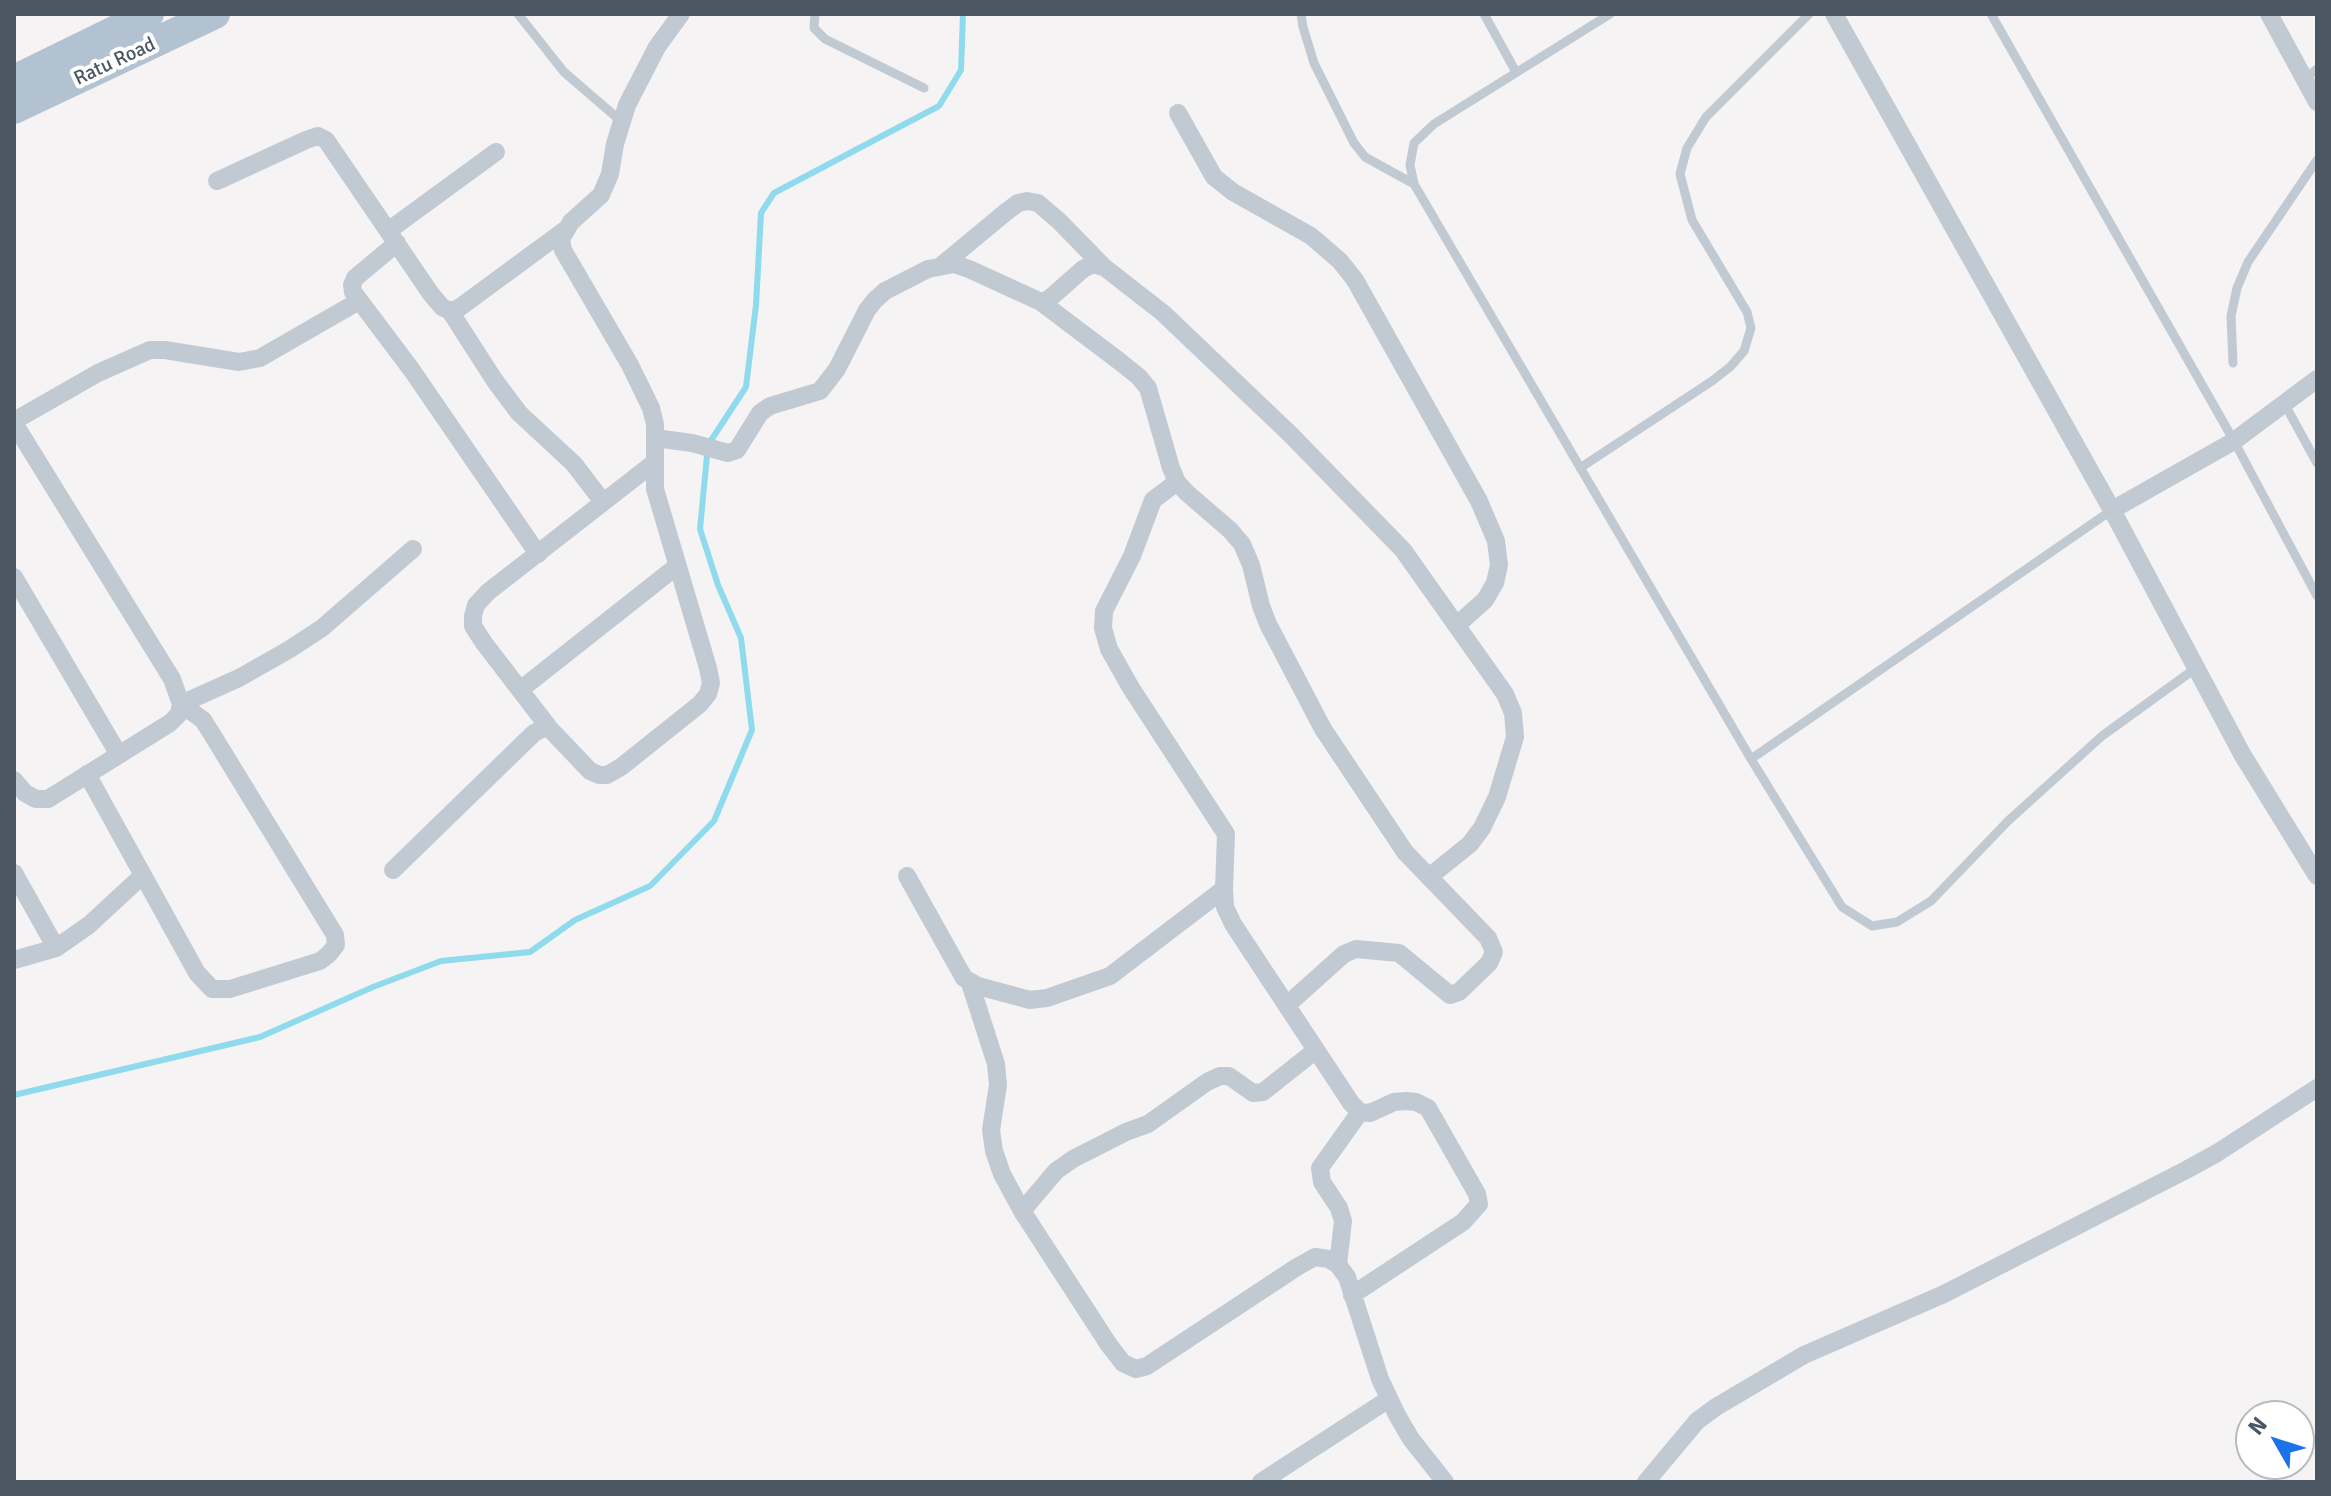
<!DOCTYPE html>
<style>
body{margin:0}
#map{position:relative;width:2331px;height:1496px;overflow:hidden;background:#f5f3f3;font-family:Signika,sans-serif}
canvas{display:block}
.frame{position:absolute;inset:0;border:16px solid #4a5661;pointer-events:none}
.north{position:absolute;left:2235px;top:1400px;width:80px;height:80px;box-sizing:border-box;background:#fff;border:2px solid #b7bbc0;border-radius:50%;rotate:309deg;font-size:22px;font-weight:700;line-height:32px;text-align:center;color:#4a5661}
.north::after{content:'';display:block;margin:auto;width:28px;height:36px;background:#1a73e8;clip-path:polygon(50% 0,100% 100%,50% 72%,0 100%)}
</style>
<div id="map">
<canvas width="2331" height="1496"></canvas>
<div class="frame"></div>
<div class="north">N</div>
</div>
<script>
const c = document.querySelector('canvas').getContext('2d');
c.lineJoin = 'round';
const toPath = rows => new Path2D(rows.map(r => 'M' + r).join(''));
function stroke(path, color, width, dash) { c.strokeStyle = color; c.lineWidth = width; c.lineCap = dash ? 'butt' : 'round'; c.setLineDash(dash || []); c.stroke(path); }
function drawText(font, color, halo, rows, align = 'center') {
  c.font = font + ' Signika,sans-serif'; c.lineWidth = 8; c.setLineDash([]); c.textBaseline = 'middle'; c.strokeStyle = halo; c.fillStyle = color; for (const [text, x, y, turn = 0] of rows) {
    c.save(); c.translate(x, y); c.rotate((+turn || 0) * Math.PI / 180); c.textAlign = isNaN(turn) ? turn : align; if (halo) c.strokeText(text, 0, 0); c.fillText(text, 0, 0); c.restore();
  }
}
stroke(toPath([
 [14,1095,260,1037,373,987,441,961,530,952,575,920,650,886,714,821,752,730,741,638,718,585,700,529,708,445,746,387,756,305,761,213,774,193,939,106,961,70,963,14]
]), '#90daee', 6);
stroke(toPath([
 [518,14,564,72,622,122],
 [815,14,814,28,825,39,924,88],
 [1301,14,1303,27,1314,63,1354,143,1365,157,1414,184],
 [1484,14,1516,72],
 [1610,14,1434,124,1414,143,1410,165,1414,184,1751,759,1842,907,1872,926,1897,922,1931,901,2008,821,2102,736,2196,668],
 [1991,14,2234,441,2317,596],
 [2304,79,2317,69],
 [2233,363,2231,316,2237,288,2248,262,2317,160],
 [2284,403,2317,463],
 [1580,468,1712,381,1730,367,1744,351,1751,328,1747,312,1692,220,1680,174,1687,148,1706,117,1809,14],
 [1751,759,2112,510]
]), '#c1cad2', 9);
stroke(toPath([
 [1834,14,2112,510,2242,754,2317,876],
 [2269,14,2317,102],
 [1178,113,1214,177,1233,192,1311,236,1340,261,1355,280,1479,501,1496,541,1499,565,1495,583,1485,600,1457,625],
 [217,181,306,140,318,136,326,140,431,294,442,307,450,311,459,308,565,230],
 [388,231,496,152],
 [397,243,355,278,352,285,353,292,411,369,538,554],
 [942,265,1006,212,1018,203,1027,201,1038,203,1059,221,1104,267],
 [1041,302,1119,361,1139,377,1148,388,1171,468,1177,482,1187,493,1230,530,1242,544,1251,565,1261,606,1268,624,1323,729,1405,852,1488,938,1494,952,1489,963,1459,992,1450,995,1399,953,1356,949,1344,954,1287,1005],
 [450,311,495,381,519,413,574,464,603,502],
 [14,421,98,373,150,350,165,350,239,362,260,358,359,301],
 [14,423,172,679,181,704,179,714,170,723,48,799,36,799,25,793,14,780],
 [655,438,692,443,728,453,737,450,760,413,770,406,820,391,837,369,867,310,875,300,885,291,928,269,954,264,969,269,1041,302,1049,299,1083,269,1093,264,1104,267,1163,313,1290,434,1403,550,1505,694,1513,713,1515,737,1497,797,1482,828,1470,844,1429,877],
 [1177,482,1153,500,1132,556,1104,611,1103,628,1109,649,1131,688,1226,834,1224,889,1225,907,1233,924,1351,1103,1360,1112,1370,1113,1394,1102,1406,1101,1416,1102,1428,1108,1477,1194,1479,1204,1463,1222,1352,1295],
 [2112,510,2234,441,2317,379],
 [14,577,119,755],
 [520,690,677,566],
 [550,729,484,643,473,626,473,616,476,605,488,592,655,462],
 [87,774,197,973,212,989,230,989,320,961,329,954,336,945,335,935,210,731,203,720,181,704,239,678,290,649,322,628,413,549],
 [393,870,534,733,544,728,550,729,590,771,599,775,607,775,621,767,700,704,708,694,711,683,708,668,655,489,655,424,651,408,630,365,563,250,561,239,571,222,601,195,610,174,615,144,627,105,657,47,681,14],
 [14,873,56,948],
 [907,876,964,978,978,986,1030,1000,1047,998,1110,976,1224,889],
 [14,960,56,948,89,925,143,875],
 [970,983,996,1064,998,1085,991,1130,994,1151,1002,1174,1022,1211,1109,1345,1123,1363,1136,1369,1147,1366,1297,1267,1315,1257,1329,1259,1338,1265,1347,1277,1380,1379,1397,1415,1411,1439,1445,1482],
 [1022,1211,1056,1171,1073,1159,1126,1132,1148,1124,1207,1082,1220,1076,1229,1076,1253,1093,1263,1092,1316,1050],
 [1338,1265,1343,1221,1339,1208,1322,1182,1320,1168,1360,1112],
 [1261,1482,1389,1399],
 [1646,1482,1697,1421,1716,1407,1804,1355,1944,1294,2186,1170,2217,1153,2317,1088]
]), '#c1cad2', 18);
stroke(toPath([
 [14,80,149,14],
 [14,109,215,14]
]), '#b3c2d1', 30);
drawText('20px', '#4a5661', '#fff', [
 ["Ratu Road",115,62,-25]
]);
</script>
